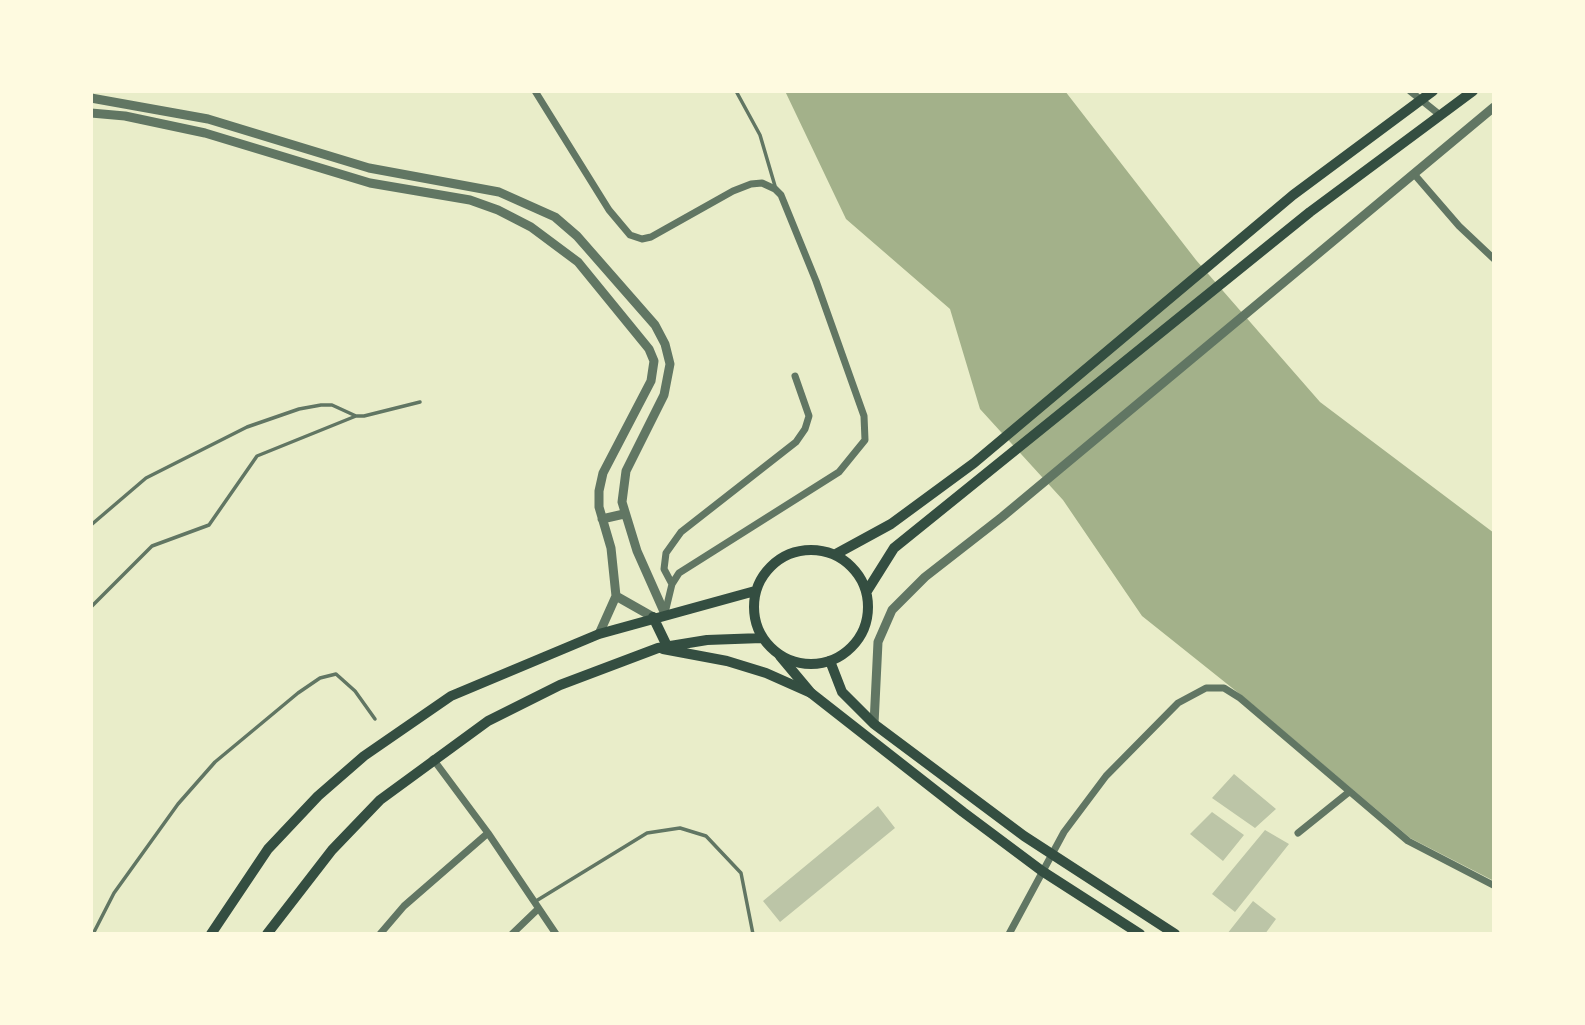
<!DOCTYPE html>
<style>
body{margin:0}
#map{position:relative;width:1585px;height:1025px;overflow:hidden;background:#e9edc9;font-family:Signika,sans-serif}
canvas{display:block}
.frame{position:absolute;inset:0;border:93px solid #fefae0;pointer-events:none}
</style>
<div id="map">
<canvas width="1585" height="1025"></canvas>
<div class="frame"></div>
</div>
<script>
const c = document.querySelector('canvas').getContext('2d');
c.lineJoin = 'round';
function paint(path, color) { c.fillStyle = color; c.fill(path, 'evenodd'); }
const toPath = rows => new Path2D(rows.map(r => 'M' + r).join(''));
function stroke(path, color, width, dash) { c.strokeStyle = color; c.lineWidth = width; c.lineCap = dash ? 'butt' : 'round'; c.setLineDash(dash || []); c.stroke(path); }
paint(toPath([
 [785,91,1065,91,1196,260,1320,402,1494,533,1494,881,1410,838,1246,699,1142,616,1063,500,980,409,950,309,846,219]
]), '#a3b18a');
paint(toPath([
 [1234,774,1276,809,1255,828,1212,798],
 [878,806,895,828,780,922,763,901],
 [1212,812,1244,835,1223,861,1190,834],
 [1265,830,1289,844,1235,912,1212,894],
 [1253,901,1276,919,1265,934,1227,934]
]), '#bcc5a7');
stroke(toPath([
 [736,91,760,135,775,186],
 [91,525,146,478,247,427,299,409,321,405,332,405,356,416,364,416,420,402],
 [91,607,152,546,209,525,257,456,356,416],
 [536,901,647,833,680,828,706,836,741,873,753,934],
 [93,934,114,893,178,804,215,762,298,693,320,678,336,674,355,691,375,719]
]), '#617663', 3.5);
stroke(toPath([
 [535,91,609,210,630,235,642,239,651,237,733,191,751,184,762,183,775,189,781,195,816,281,864,416,865,440,839,472,679,573,672,584,665,613],
 [1410,91,1440,115],
 [1414,174,1459,226,1494,259],
 [672,584,664,569,666,553,681,532,796,442,805,429,809,416,795,376],
 [433,759,488,833,556,934],
 [1298,833,1349,792],
 [380,934,404,906,488,833],
 [512,934,538,909],
 [1009,934,1064,832,1106,776,1178,703,1206,688,1224,688,1240,698,1408,841,1493,885]
]), '#617663', 7);
stroke(toPath([
 [91,98,208,119,369,168,499,192,555,217,577,236,655,325,665,344,670,364,664,395,626,471,622,502,637,551,665,614],
 [91,113,125,116,205,133,370,183,470,200,498,210,531,227,578,262,649,349,654,361,651,381,603,473,599,491,599,507,611,548,616,596,599,634],
 [602,519,624,514],
 [616,596,653,617],
 [874,724,878,642,892,610,925,577,1002,517,1494,107]
]), '#617663', 9);
stroke(toPath([
 [780,656,811,693,963,812,1042,871,1140,934],
 [830,661,842,692,874,724,1024,836,1175,934]
]), '#344e41', 10);
stroke(toPath([
 '754 607a57 57 0 1 1 114 0a57 57 0 1 1-114 0Z',
 [836,554,891,524,974,463,1293,195,1433,91],
 [867,591,894,548,1310,212,1473,91],
 [653,617,667,646],
 [663,649,727,661,766,673,811,693],
 [211,934,268,849,318,796,364,756,451,696,599,634,755,591],
 [267,934,332,850,380,800,488,721,560,685,658,648,707,640,762,638]
]), '#344e41', 10);
</script>
